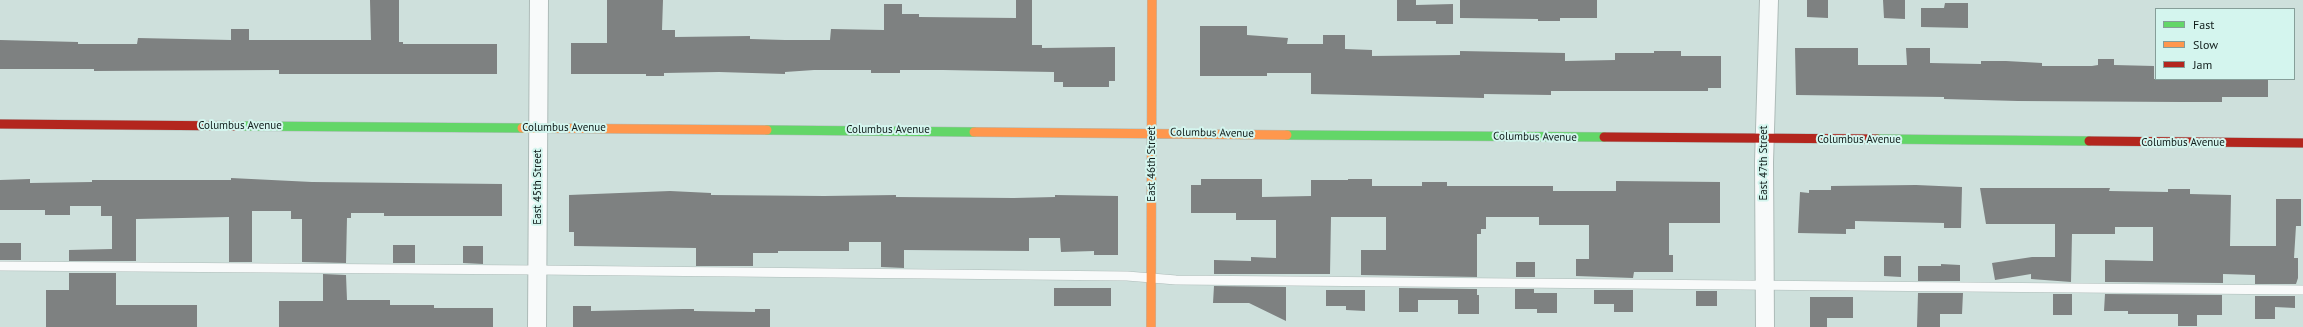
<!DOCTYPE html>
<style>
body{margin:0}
#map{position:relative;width:2303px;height:327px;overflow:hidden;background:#cee0dc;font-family:"PT Sans",sans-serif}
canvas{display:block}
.legend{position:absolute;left:2155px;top:8px;width:140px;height:72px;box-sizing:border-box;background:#d4f5ee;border:1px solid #869e99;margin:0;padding:5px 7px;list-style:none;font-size:12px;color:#101c1a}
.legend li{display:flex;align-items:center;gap:8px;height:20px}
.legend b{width:20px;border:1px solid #869e99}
</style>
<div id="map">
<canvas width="2303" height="327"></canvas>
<ul class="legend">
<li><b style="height:5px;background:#63d668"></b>Fast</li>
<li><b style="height:5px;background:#ff974d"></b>Slow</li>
<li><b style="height:5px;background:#b3261e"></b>Jam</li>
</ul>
</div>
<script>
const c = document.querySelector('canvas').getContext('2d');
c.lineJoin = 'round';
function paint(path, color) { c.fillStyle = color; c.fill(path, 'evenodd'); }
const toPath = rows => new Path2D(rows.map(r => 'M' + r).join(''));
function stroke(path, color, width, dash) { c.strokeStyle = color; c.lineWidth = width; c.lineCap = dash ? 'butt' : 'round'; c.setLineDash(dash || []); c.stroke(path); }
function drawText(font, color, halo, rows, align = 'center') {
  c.font = font + ' "PT Sans",sans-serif'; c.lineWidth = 4; c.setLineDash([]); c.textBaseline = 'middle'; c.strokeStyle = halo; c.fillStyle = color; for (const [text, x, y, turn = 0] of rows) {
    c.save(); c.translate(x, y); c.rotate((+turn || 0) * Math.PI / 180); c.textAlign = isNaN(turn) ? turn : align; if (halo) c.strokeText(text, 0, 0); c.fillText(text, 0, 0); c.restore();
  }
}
paint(toPath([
 [370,0,399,0,399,42,403,42,403,44,497,44,497,74,279,74,279,70,94,71,94,69,0,69,0,40,78,42,78,44,137,44,138,38,231,40,231,29,249,29,249,40,371,40],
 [607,0,663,0,662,30,675,30,675,37,750,36,750,39,785,40,830,40,831,29,884,30,884,4,902,4,902,14,919,14,919,17,1016,18,1016,0,1032,0,1032,45,1042,45,1042,48,1115,47,1115,81,1109,81,1109,87,1063,87,1063,82,1054,82,1054,72,943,70,900,70,900,73,871,73,871,70,814,70,785,72,785,74,719,72,664,73,664,76,646,76,646,74,571,74,571,43,607,43],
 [1397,0,1416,0,1416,5,1453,4,1453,24,1436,24,1436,21,1397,21],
 [1460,0,1597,0,1597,18,1560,18,1560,21,1538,21,1538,19,1460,18],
 [1807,0,1828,0,1828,18,1807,17],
 [1883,0,1905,0,1905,19,1884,18],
 [1945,3,1968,3,1968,28,1921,27,1921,8,1944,8],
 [1200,26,1247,26,1247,35,1288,38,1287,44,1323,44,1323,35,1345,35,1345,49,1372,50,1372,56,1460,55,1460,51,1565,53,1565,61,1615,60,1615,53,1654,53,1654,51,1681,51,1681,56,1721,56,1721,88,1708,88,1708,91,1551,91,1551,95,1484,94,1484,98,1311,94,1311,73,1267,73,1267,76,1200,76],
 [1795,48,1858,48,1858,65,1907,65,1906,48,1930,48,1930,63,1981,64,1981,61,2006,61,2042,63,2042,66,2092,66,2098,65,2098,59,2114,59,2114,65,2154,66,2154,79,2268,79,2268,97,2222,97,2222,102,2181,102,2018,101,1944,99,1944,97,1796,95],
 [231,178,312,182,502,184,502,216,384,216,384,213,351,213,351,218,347,218,346,263,302,262,302,219,291,219,291,211,252,211,252,262,229,262,229,217,136,219,136,261,69,261,69,250,112,249,112,216,101,216,101,206,70,206,70,215,45,215,45,210,0,210,0,180,30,179,30,183,92,182,92,180,231,180],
 [1201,179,1262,179,1262,197,1311,196,1311,180,1348,180,1348,179,1372,179,1372,186,1422,186,1422,182,1447,182,1447,186,1553,186,1553,191,1616,191,1616,181,1720,182,1720,223,1669,223,1669,255,1673,255,1673,272,1634,272,1633,278,1576,276,1576,259,1589,259,1589,225,1539,225,1539,217,1486,217,1486,229,1481,229,1481,234,1477,234,1477,277,1361,275,1361,250,1386,250,1386,217,1331,217,1330,274,1214,274,1214,260,1251,261,1251,257,1276,258,1276,220,1236,220,1236,213,1191,213,1191,185,1201,185],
 [1916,185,1962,187,1961,228,1944,228,1944,223,1855,221,1855,229,1846,229,1846,234,1798,233,1800,192,1809,193,1809,190,1831,190,1831,186],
 [1980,188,2110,188,2109,191,2168,192,2168,189,2190,189,2190,194,2231,195,2230,246,2276,246,2276,199,2301,199,2301,226,2296,226,2294,258,2298,258,2298,278,2296,284,2255,284,2255,275,2223,274,2223,283,2105,282,2105,260,2153,261,2153,227,2115,227,2115,234,2072,234,2071,282,2031,279,2031,274,1995,280,1992,263,2032,257,2055,257,2055,224,1986,224],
 [670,191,711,193,711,195,824,196,896,195,896,197,1014,198,1055,197,1055,195,1118,196,1118,255,1094,255,1094,251,1061,252,1060,238,1029,238,1029,251,904,250,904,268,881,267,881,242,849,242,849,251,778,251,778,253,753,253,753,266,696,266,696,248,574,246,574,232,569,232,569,195],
 [0,243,21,243,21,260,0,260],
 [393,245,415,245,415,263,393,263],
 [463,246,483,246,483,264,463,263],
 [1884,256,1901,256,1901,277,1884,276],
 [1516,262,1535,262,1535,277,1516,277],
 [1941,264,1960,265,1960,281,1918,281,1918,266,1941,266],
 [69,273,116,273,116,305,197,305,197,327,46,327,46,290,69,290],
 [323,274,346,275,347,300,390,300,390,305,434,305,434,308,493,308,493,327,279,327,279,301,323,301],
 [1214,286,1286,287,1286,321,1249,303,1213,303],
 [1054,288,1111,288,1111,306,1054,306],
 [1399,288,1477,289,1477,295,1479,295,1479,314,1458,314,1458,300,1418,300,1418,312,1399,312],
 [1515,289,1534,289,1534,293,1557,293,1557,313,1537,313,1537,309,1515,309],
 [1326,290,1365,290,1365,311,1346,310,1346,306,1326,306],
 [1594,290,1633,290,1633,312,1614,312,1614,304,1594,304],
 [1696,291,1717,291,1717,306,1696,306],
 [1918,293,1963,293,1962,314,1940,314,1940,327,1917,327],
 [2053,294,2072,294,2072,315,2053,315],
 [2105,294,2222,295,2222,315,2197,315,2197,326,2178,326,2178,314,2128,314,2128,311,2104,311],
 [2255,296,2295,296,2295,308,2275,307,2275,319,2255,319],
 [1810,297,1853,297,1853,318,1827,318,1827,327,1810,327],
 [573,306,591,306,591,311,683,309,694,309,694,311,755,312,755,309,770,309,770,327,573,327]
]), '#7e8181');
const lane = toPath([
 [0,266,538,270,1127,276,1176,280,2303,290]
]);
const street = toPath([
 [537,327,539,0],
 [1765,327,1764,162,1769,0]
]);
const fast = toPath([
 [239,126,522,128],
 [767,130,974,132],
 [1287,135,1604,137],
 [1877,139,2089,141]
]);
const slow = toPath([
 [522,128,767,130],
 [974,132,1287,135],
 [1151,327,1152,0]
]);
const jam = toPath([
 [0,124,239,126],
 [1604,137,1877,139],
 [2089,141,2303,143]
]);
stroke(lane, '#adbbb8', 10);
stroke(street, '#adbbb8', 20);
stroke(fast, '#adbbb8', 10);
stroke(slow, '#adbbb8', 10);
stroke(jam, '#adbbb8', 10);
stroke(lane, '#f8fafa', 9);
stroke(street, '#f8fafa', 18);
stroke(fast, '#63d668', 9);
stroke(slow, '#ff974d', 9);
stroke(jam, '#b3261e', 9);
drawText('11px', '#101c1a', '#d4f5ee', [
 ["Columbus Avenue",240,126],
 ["Columbus Avenue",564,128],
 ["Columbus Avenue",888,130],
 ["Columbus Avenue",1212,133,1],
 ["Columbus Avenue",1535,137,1],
 ["Columbus Avenue",1859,140],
 ["Columbus Avenue",2183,143],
 ["East 47th Street",1764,163,-90],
 ["East 46th Street",1152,164,-90],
 ["East 45th Street",538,187,-90]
]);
</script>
